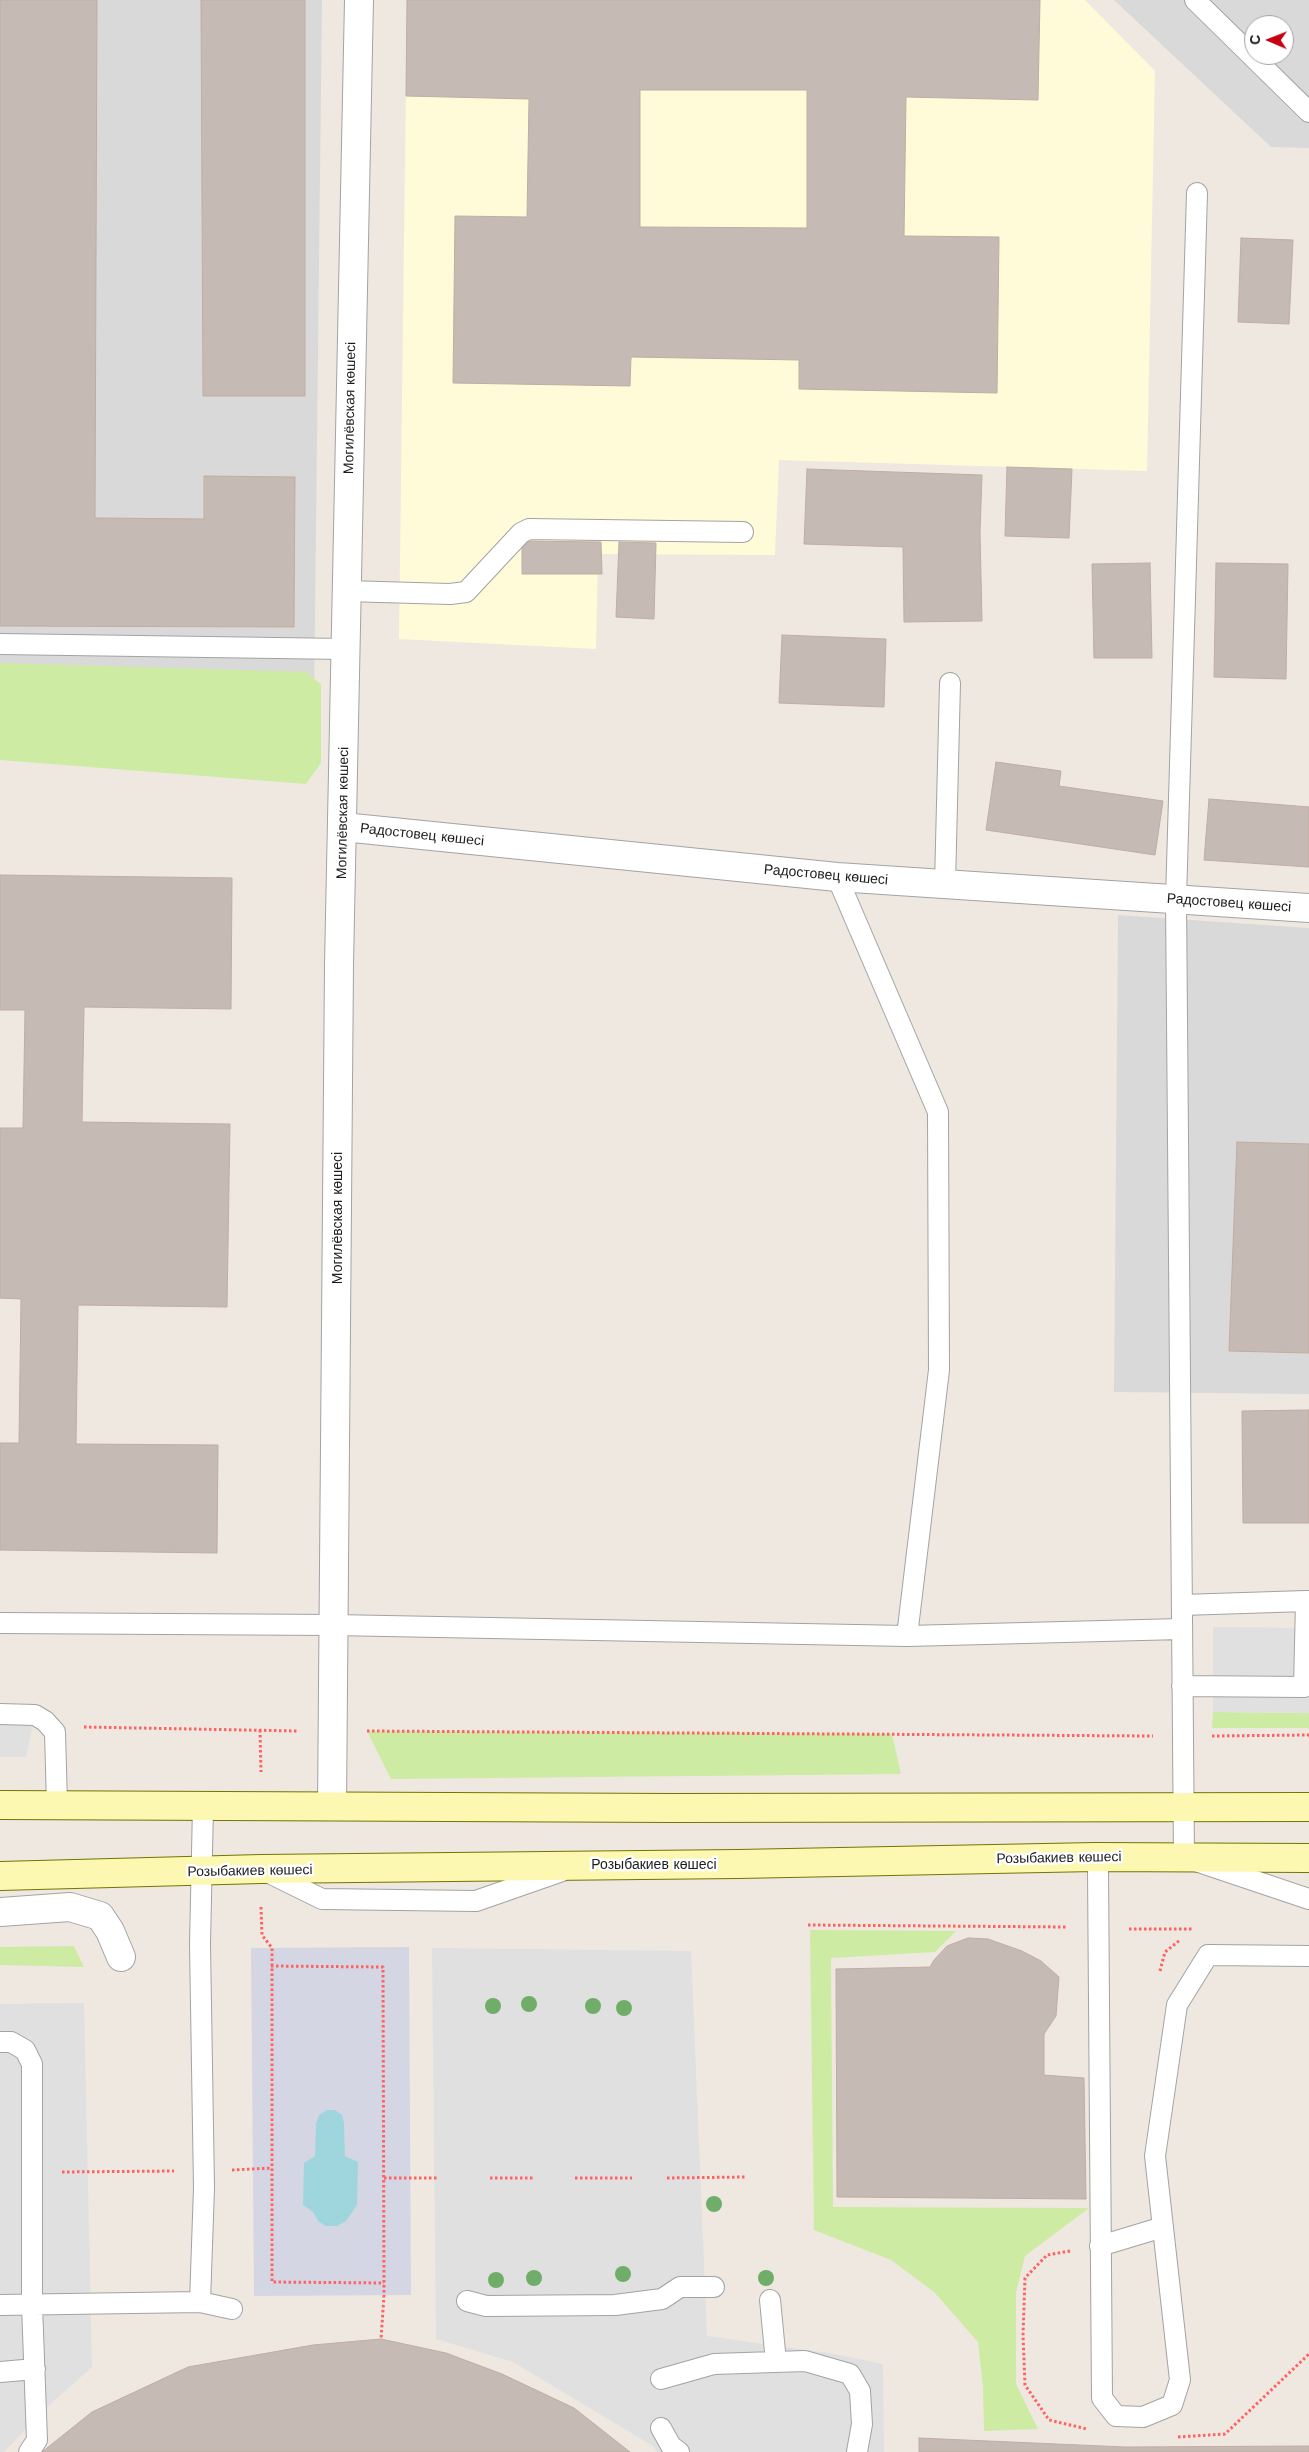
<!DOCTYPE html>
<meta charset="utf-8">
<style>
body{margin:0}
#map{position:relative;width:1309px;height:2452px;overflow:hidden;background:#eee8e1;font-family:"Work Sans",sans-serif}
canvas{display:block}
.north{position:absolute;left:1244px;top:15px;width:50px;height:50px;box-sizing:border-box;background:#fff;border:1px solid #a4a4a4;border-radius:50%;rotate:271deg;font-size:14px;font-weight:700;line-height:20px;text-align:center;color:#1c1c1c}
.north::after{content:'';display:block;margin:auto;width:18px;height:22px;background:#c80013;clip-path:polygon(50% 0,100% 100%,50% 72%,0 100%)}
</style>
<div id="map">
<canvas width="1309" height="2452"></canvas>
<div class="north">С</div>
</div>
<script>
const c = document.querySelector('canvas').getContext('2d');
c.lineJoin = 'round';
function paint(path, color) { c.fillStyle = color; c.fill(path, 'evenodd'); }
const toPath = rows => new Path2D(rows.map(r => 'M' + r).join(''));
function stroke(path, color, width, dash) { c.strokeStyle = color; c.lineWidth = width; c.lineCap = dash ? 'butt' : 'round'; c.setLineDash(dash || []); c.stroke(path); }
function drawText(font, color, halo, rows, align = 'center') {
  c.font = font + ' "Work Sans",sans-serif'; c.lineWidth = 5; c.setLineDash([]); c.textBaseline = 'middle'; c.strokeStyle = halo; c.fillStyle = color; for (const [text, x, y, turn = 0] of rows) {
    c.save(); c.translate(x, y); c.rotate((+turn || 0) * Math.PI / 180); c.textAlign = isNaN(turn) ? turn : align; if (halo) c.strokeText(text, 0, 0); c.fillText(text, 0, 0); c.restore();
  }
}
paint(toPath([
 [0,0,322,0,314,704,0,701],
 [1114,0,1309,0,1309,148,1271,147],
 [1254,25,1284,25,1284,55,1254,55],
 [1118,915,1309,928,1309,1394,1114,1392]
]), '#dad9d9');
paint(toPath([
 [407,0,1085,0,1155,71,1147,471,779,460,775,555,598,554,596,649,399,639]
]), '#fffbd9');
paint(toPath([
 [0,663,306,672,321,684,321,763,306,784,0,760],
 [1213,1712,1309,1713,1309,1728,1212,1728],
 [367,1731,892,1734,901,1774,391,1779],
 [810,1930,956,1931,935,1952,831,1958,833,2207,1089,2208,1025,2256,1016,2293,1016,2384,1038,2429,984,2431,983,2387,978,2342,934,2292,891,2260,814,2230],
 [74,1946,84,1967,0,1965,0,1947]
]), '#ceeba3');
paint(toPath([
 [1213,1627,1309,1628,1309,1713,1213,1712],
 [0,1714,35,1715,26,1757,0,1757],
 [432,1948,691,1951,707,2336,835,2354,883,2364,884,2452,657,2452,653,2446,513,2362,436,2339],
 [84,2003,92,2367,46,2408,4,2452,0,2452,0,2004]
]), '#e0e0e0');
paint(toPath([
 [409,1947,411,2295,254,2296,251,1948]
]), '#d5d6e3');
paint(toPath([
 [327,2110,335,2110,342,2115,344,2123,345,2156,358,2162,357,2205,346,2221,337,2226,326,2226,318,2221,313,2212,303,2205,304,2163,315,2156,316,2124,319,2115]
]), '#9fd6de');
const building = toPath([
 [0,0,97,0,95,518,204,519,204,476,295,477,294,627,0,626,0,0],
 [201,0,305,0,305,396,203,396,201,0],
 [407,0,1040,0,1038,100,906,97,904,236,999,237,997,393,799,389,799,360,631,357,630,386,453,383,455,216,527,217,529,99,406,96,407,0],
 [640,90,807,90,807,228,640,227,640,90],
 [1241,238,1293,240,1289,324,1238,322,1241,238],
 [1007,467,1072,469,1069,538,1005,536,1007,467],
 [807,469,982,475,980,532,982,621,904,622,903,547,804,544,807,469],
 [522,541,601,542,602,574,522,574,522,541],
 [619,542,656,543,654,619,616,617,619,542],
 [1150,563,1152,658,1094,658,1092,564,1150,563],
 [1216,563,1288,564,1286,679,1214,677,1216,563],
 [782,635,886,639,884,707,779,703,782,635],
 [996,762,1061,771,1059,786,1163,801,1155,855,986,830,996,762],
 [1209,799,1309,807,1309,867,1204,860,1209,799],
 [0,875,232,878,231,1009,84,1007,82,1122,230,1124,227,1307,78,1305,76,1444,218,1445,217,1553,0,1550,0,1443,19,1443,21,1299,0,1298,0,1128,23,1128,25,1010,0,1010,0,875],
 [1237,1142,1309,1144,1309,1353,1229,1351,1237,1142],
 [1309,1410,1309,1523,1243,1523,1242,1411,1309,1410],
 [968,1938,988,1939,1022,1951,1041,1961,1059,1977,1056,2016,1044,2034,1044,2075,1084,2078,1086,2199,837,2197,836,1969,930,1967,934,1960,947,1946,968,1938],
 [381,2339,446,2353,502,2374,574,2408,630,2452,42,2452,92,2412,188,2367,313,2345,381,2339],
 [919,2438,1125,2447,1309,2446,1309,2452,919,2452,919,2438]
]);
paint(building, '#c6bab4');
stroke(building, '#c0ada3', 1);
const service = toPath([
 [1195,0,1309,112],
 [1197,193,1176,899,1184,1857,1309,1899],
 [346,591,450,594,466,592,521,533,529,529,743,532],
 [0,644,345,649],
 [837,877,938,1112,939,1370,907,1636],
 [945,884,950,683],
 [1182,1605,1306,1601],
 [0,1623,334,1625,907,1636,1181,1629],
 [1182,1686,1304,1687,1306,1601,1309,1601],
 [0,1714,35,1715,45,1721,55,1732,57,1805],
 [1095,1857,1098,1869,1102,2398,1116,2416,1143,2417,1172,2405,1180,2380,1155,2156,1177,2005,1208,1955,1309,1956],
 [265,1871,322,1899,476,1901,562,1871],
 [0,2042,11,2042,25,2050,32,2064,32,2305,37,2440,29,2452],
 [1100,2246,1163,2227],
 [770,2300,776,2362],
 [467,2301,486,2306,615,2305,662,2299,680,2287,714,2287],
 [200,2302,204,2188,200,1944,203,1807],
 [0,2305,200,2302,232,2309],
 [0,2372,35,2369],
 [661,2379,714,2364,805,2361,850,2374,860,2391,862,2424,857,2452],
 [661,2428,671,2446,679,2452]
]);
const minor = toPath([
 [343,827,837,877,1309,908],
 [332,1806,339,964,359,0],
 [0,1912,70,1907,100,1916,110,1931,121,1957]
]);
const secondary = toPath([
 [0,1805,673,1808,1309,1807],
 [0,1876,261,1869,738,1864,1095,1857,1309,1858]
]);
stroke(service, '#a3a3a3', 22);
stroke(minor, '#a3a3a3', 30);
stroke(secondary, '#747500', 30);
stroke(toPath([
 [84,1727,298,1731],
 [260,1730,261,1772],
 [367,1731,1153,1736],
 [1212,1736,1309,1735],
 [261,1907,262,1935,272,1948,272,2282,384,2283],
 [808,1925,1068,1927],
 [1129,1929,1193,1929],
 [271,1966,383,1967,384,2295,381,2339],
 [1160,1971,1165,1952,1180,1940],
 [232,2170,272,2168],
 [62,2172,174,2171],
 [384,2178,439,2178],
 [490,2178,533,2178],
 [575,2178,632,2178],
 [667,2178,746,2177],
 [1070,2251,1047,2255,1025,2278,1023,2335,1025,2385,1049,2420,1087,2429],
 [1178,2437,1225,2434,1309,2354]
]), '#ff6261', 3, [2.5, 2.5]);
stroke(service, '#fff', 20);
stroke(minor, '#fff', 28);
stroke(secondary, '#fcf8b1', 28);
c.fillStyle = '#70ad69';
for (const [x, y] of [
 [529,2004],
 [493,2006],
 [593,2006],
 [624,2008],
 [714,2204],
 [623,2274],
 [534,2278],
 [766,2278],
 [496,2280]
]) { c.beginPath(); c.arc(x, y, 8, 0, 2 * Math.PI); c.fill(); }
drawText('14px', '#1c1c1c', '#fff', [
 ["Могилёвская көшесі",350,408,-89],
 ["Могилёвская көшесі",343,813,-89],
 ["Радостовец көшесі",422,835,6],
 ["Радостовец көшесі",826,875,5],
 ["Радостовец көшесі",1229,903,4],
 ["Могилёвская көшесі",338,1218,-90],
 ["Розыбакиев көшесі",1059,1858,-1],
 ["Розыбакиев көшесі",654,1865],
 ["Розыбакиев көшесі",250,1871,-1]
]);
</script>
